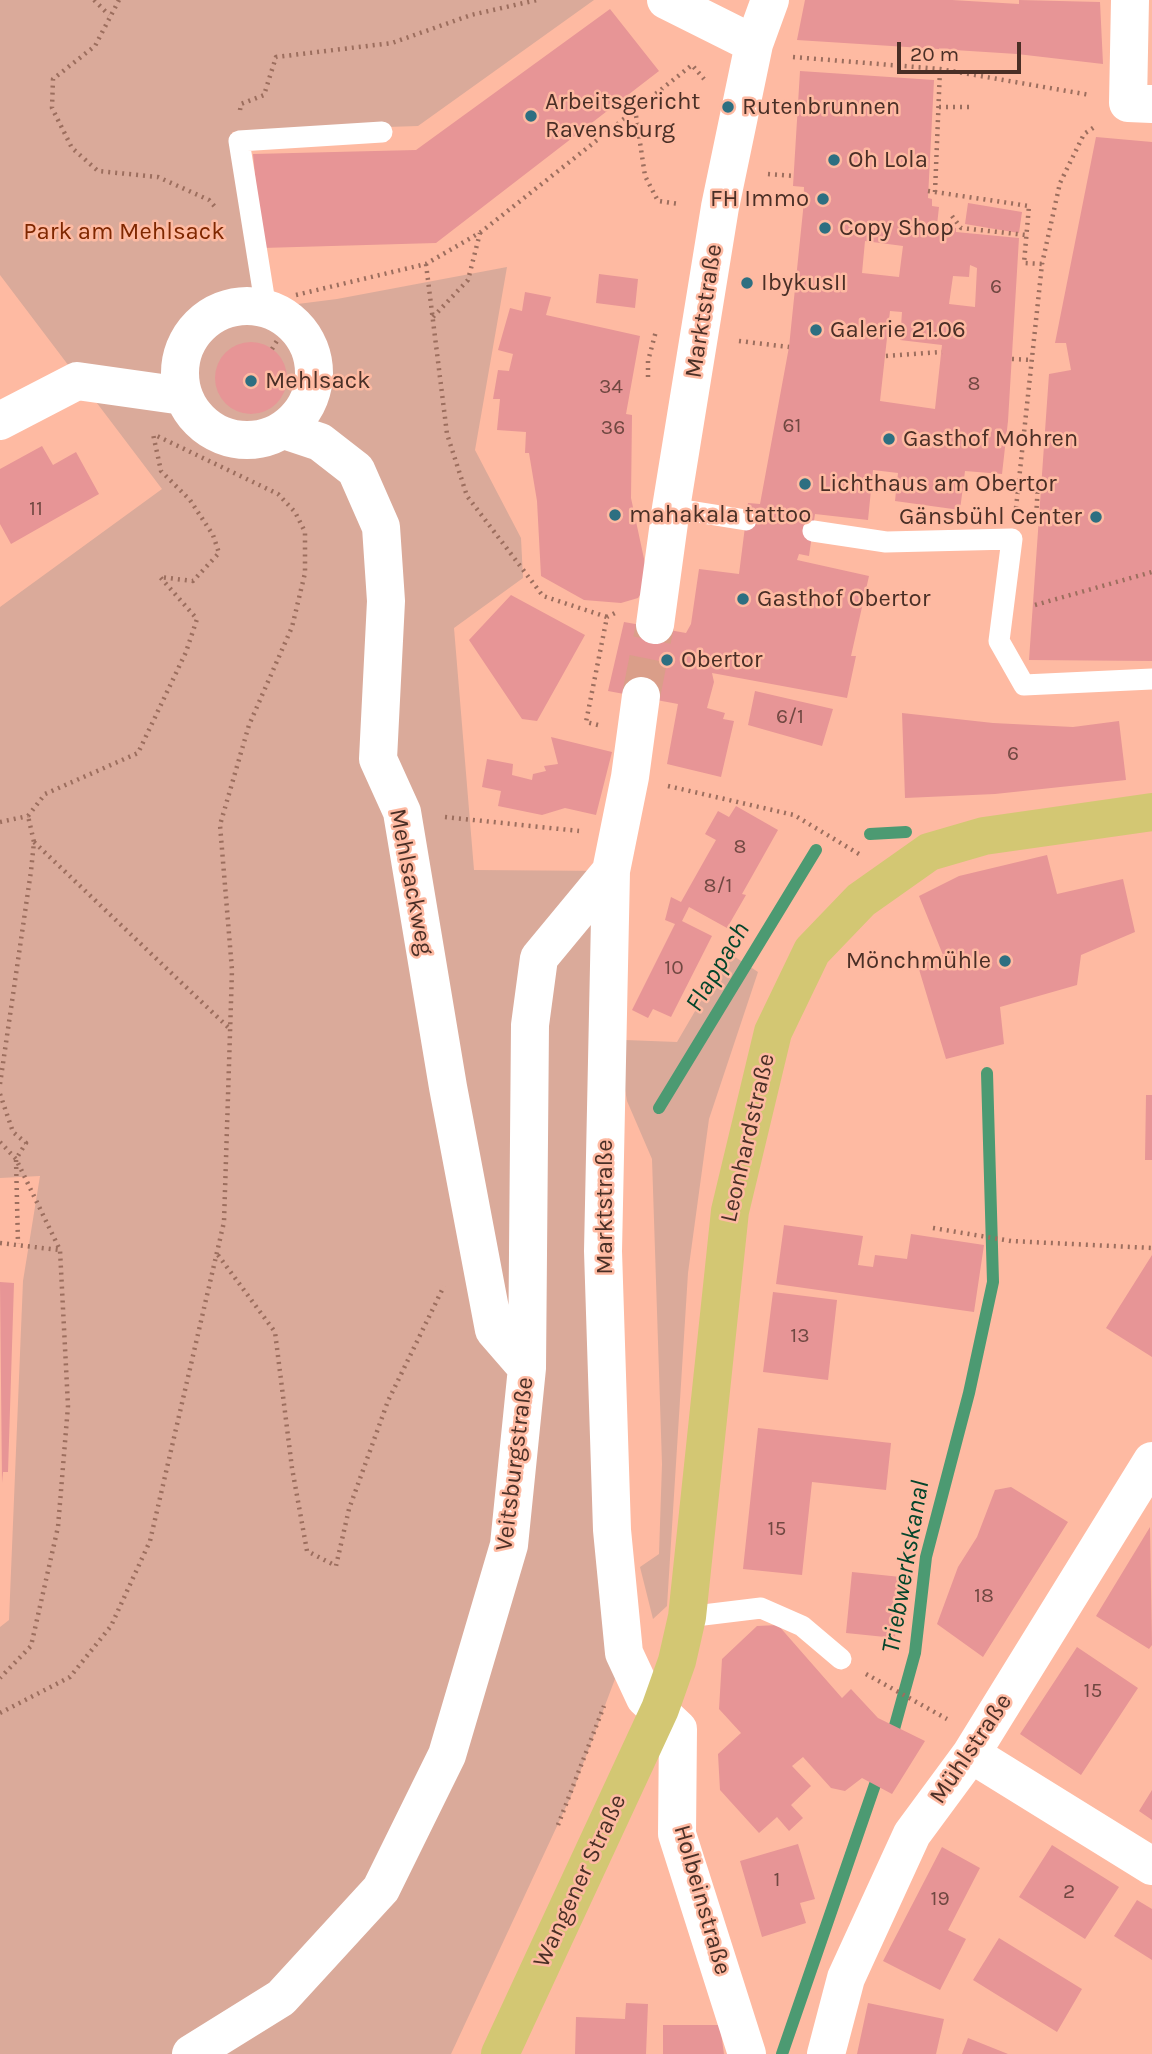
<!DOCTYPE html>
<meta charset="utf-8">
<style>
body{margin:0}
#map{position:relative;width:1152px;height:2054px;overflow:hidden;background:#febaa2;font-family:Karla,sans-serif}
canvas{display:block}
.scale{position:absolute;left:897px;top:42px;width:124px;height:32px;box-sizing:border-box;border:4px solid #4a2f26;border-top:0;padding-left:9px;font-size:21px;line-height:24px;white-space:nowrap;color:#4a2f26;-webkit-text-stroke:5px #febaa2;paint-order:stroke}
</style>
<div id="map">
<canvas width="1152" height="2054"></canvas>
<div class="scale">20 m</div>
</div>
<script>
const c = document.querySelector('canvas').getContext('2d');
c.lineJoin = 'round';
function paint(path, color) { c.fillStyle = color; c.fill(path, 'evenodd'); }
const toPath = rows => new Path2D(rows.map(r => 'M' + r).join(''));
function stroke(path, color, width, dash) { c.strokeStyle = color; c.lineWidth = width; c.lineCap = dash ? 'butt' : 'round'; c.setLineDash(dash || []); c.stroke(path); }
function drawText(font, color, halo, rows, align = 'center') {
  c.font = font + ' Karla,sans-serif'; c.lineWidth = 5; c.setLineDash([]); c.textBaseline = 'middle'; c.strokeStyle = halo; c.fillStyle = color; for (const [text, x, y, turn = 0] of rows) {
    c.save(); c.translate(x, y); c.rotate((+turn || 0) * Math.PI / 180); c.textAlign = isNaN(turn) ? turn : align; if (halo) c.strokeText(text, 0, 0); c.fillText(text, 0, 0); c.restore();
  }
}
paint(toPath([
 [0,0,594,0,418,126,232,132,266,308,337,299,507,267,475,450,521,538,523,578,454,628,474,870,611,871,627,1647,571,1796,451,2054,0,2054,0,1627,9,1620,23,1281,40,1176,0,1178,0,607,162,489,0,275],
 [729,953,758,972,709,1119,688,1273,667,1606,653,1619,640,1567,659,1554,662,1464,652,1159,627,1101,618,1048,625,1040,677,1042]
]), '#daaa9a');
stroke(toPath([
 [870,834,906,832],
 [659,1108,816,850],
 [891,1740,915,1653,926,1557,969,1393,993,1282,987,1073],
 [782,2054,880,1770]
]), '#4c9a72', 12);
paint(toPath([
 [805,0,952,0,1019,4,1019,0,1100,2,1103,64,1017,54,797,40],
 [610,9,659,71,436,243,262,248,253,154,416,150],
 [800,71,934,80,928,198,932,199,932,206,939,207,937,225,956,228,956,232,1019,238,1008,421,1002,474,965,471,960,510,895,501,898,473,873,470,868,520,815,514,809,556,799,554,797,560,869,576,851,656,856,656,847,698,712,673,714,682,707,708,725,713,723,719,734,721,721,777,667,764,678,704,608,691,624,622,686,633,691,624,699,569,739,574,748,503,760,504,789,347,803,211,804,187,793,186],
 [865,241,903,246,899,277,862,273],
 [970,265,977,268,975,307,949,304,953,276,969,277],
 [890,311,902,312,900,340,942,345,935,409,880,401],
 [1096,137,1152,142,1152,661,1029,660,1049,374,1071,370,1066,343,1055,343],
 [968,203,1022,212,1019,233,965,224],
 [599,274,638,279,635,308,596,303],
 [525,292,551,297,546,315,640,336,626,414,632,415,631,498,649,582,638,598,621,603,584,600,541,576,537,501,529,453,525,453,526,432,497,430,500,399,493,399,498,370,509,371,513,354,498,350,510,308,522,311],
 '215 378a36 36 0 1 1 72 0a36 36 0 1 1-72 0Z',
 [42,446,53,465,76,452,99,494,11,544,0,524,0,469],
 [511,595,585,635,537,721,522,719,469,640],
 [755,691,833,709,822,746,748,725],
 [902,713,993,723,1073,727,1119,721,1126,780,995,794,905,798],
 [551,737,612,752,596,815,565,808,542,815,498,806,501,791,482,787,487,759,513,764,512,775,532,780,533,774,546,771,544,766,558,764],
 [736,806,778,830,742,894,746,895,727,928,689,907,682,921,712,936,671,1017,653,1009,648,1018,632,1010,675,924,665,920,671,897,681,902,708,854,716,840,705,834,718,811,729,817],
 [1047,855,1057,894,1123,879,1135,932,1081,955,1077,985,1000,1007,1004,1044,946,1059,918,966,943,955,919,896,959,876],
 [1146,1095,1152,1095,1152,1160,1145,1160],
 [784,1225,863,1236,858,1265,873,1267,875,1255,907,1259,911,1234,984,1245,974,1312,776,1284],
 [1152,1255,1152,1357,1106,1328],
 [0,1282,14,1283,8,1472,3,1472,2,1483],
 [773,1292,837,1300,828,1380,763,1372],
 [758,1428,891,1443,886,1490,812,1482,802,1575,743,1569],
 [1011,1487,1068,1522,983,1657,937,1624,958,1567,977,1537,995,1490],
 [1150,1527,1152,1645,1149,1649,1096,1616],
 [852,1572,901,1577,895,1638,846,1633],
 [778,1625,842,1698,851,1689,878,1718,925,1741,892,1794,862,1778,845,1791,831,1788,803,1757,792,1766,811,1786,791,1805,803,1818,789,1831,777,1817,759,1833,720,1790,718,1754,741,1733,719,1709,722,1659,757,1626],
 [1077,1647,1138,1688,1081,1775,1020,1734],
 [1152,1790,1152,1820,1139,1811],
 [798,1844,815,1899,800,1903,806,1923,762,1937,740,1861],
 [1052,1845,1119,1887,1085,1939,1019,1897],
 [942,1847,980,1868,948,1930,966,1939,940,1990,883,1961],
 [1137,1900,1152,1909,1152,1960,1114,1936],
 [999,1938,1082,1989,1057,2032,973,1980],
 [626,2003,648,2004,646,2054,575,2054,576,2017,625,2019],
 [868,2003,944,2019,936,2054,857,2054],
 [663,2025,720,2025,724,2054,663,2054],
 [968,2038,1008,2054,962,2054]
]), '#e79596');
stroke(toPath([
 [641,696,655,625]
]), '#da9e89', 38, [38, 19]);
stroke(toPath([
 [94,0,109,15],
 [119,0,95,46,53,79,52,108,72,148,98,171,158,177,209,200,216,208],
 [793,57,940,69,1090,95],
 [939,107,969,107],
 [635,109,645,176,658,201,679,204],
 [240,110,241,104,264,95,276,57,392,43,471,15,537,0],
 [768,174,794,176],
 [928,191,1029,206,1024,263,1042,264],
 [935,192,940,69],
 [952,216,961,228,1026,235],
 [426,264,447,434,467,496,543,596,607,617],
 [296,295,426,264,481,232,692,65,704,79],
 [433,317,468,280,480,233],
 [739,341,789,347],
 [272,349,278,339],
 [886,356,942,352],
 [1012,359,1033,360],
 [648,377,648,361,656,331],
 [1020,480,1038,482,1036,519],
 [1016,508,1042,264,1060,183,1084,134,1096,126],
 [1035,605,1152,572],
 [598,725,586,722,607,617,617,612],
 [668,786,794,815,859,854],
 [28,816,45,794,138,753,186,652,197,619,160,577,193,581,219,553,213,535,190,500,161,471,153,434],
 [445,817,579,831],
 [0,822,28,816],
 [34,842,231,1030],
 [0,1084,31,871,34,842,28,816],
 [0,1094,13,1132,26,1143,16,1159,18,1244],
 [0,1142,16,1159,60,1250,68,1406,58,1527,31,1646,0,1678],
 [933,1228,1011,1241,1152,1248],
 [0,1243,59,1250],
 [218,1255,275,1332,292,1468,307,1551,336,1566,349,1509,388,1401,444,1286],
 [866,1674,947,1719],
 [0,1713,70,1677,111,1626,150,1541,224,1222,232,970,220,825,249,725,292,627,305,573,305,532,295,512,278,494,155,435],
 [558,1825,604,1706]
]), '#9c6e5e', 4.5, [2, 5]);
stroke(toPath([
 [266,309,239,141,382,132],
 [671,508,746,520],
 [813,531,886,542,1012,539,999,641,1024,685,1152,679],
 [687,1617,761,1608,802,1626,841,1659]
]), '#fff', 21);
stroke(toPath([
 [666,0,754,44],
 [1130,0,1128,103,1152,104],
 '180 373a67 67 0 1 1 134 0a67 67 0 1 1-134 0Z',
 [0,421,77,381,183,396],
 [284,430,320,442,356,470,381,527,386,601,378,759,402,812,448,1087,494,1330,527,1368],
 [655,625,671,508,720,207,754,44,770,0],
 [641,696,630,777,611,871,603,1251,612,1530,624,1653,645,1698,678,1729,677,1834,747,2054],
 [971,1754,1152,1866],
 [191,2054,281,1998,381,1889,447,1755,509,1545,527,1368,530,1025,539,958,611,871],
 [826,2054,846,1978,912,1834,971,1754,1152,1461]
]), '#fff', 38);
stroke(toPath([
 [500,2054,660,1709,677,1661,687,1617,730,1211,773,1032,812,951,861,900,929,852,984,836,1152,812]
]), '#d3c773', 38);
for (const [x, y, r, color] of [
 [728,107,7,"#2d6f81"],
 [531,116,7,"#2d6f81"],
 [834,160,7,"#2d6f81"],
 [823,199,7,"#2d6f81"],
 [825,228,7,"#2d6f81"],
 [747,283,7,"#2d6f81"],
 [816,330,7,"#2d6f81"],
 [251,381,7,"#2d6f81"],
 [889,439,7,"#2d6f81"],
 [805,484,7,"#2d6f81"],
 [615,515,7,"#2d6f81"],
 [1096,517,7,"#2d6f81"],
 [743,599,7,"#2d6f81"],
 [667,660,7,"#2d6f81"],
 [1005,961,7,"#2d6f81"]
]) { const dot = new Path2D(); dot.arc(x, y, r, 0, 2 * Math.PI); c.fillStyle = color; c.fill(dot); stroke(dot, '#febaa2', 2.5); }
drawText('21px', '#714842', null, [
 ["6",996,287],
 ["8",974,384],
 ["34",611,387],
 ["61",792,426],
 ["36",613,428],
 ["11",36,509],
 ["6/1",790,717],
 ["6",1013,754],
 ["8",740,847],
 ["8/1",718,886],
 ["10",674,968],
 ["13",800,1336],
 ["15",777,1529],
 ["18",984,1596],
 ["15",1093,1691],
 ["1",777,1880],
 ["2",1069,1892],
 ["19",940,1899]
]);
drawText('24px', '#4a2f26', '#febaa2', [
 ["Arbeitsgericht",545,102],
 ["Ravensburg",545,130],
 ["Rutenbrunnen",742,107],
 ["Oh Lola",848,160],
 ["FH Immo",809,199,"right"],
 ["Copy Shop",839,228],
 ["IbykusII",761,283],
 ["Galerie 21.06",830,330],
 ["Mehlsack",265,381],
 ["Gasthof Mohren",903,439],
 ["Lichthaus am Obertor",819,484],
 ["mahakala tattoo",629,515],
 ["Gänsbühl Center",1082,517,"right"],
 ["Gasthof Obertor",757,599],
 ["Obertor",681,660],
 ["Mönchmühle",991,961,"right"]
], 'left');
drawText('24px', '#7f2700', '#febaa2', [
 ["Park am Mehlsack",124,232]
]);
drawText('24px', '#4a2f26', '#febaa2', [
 ["Marktstraße",704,311,-81],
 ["Mehlsackweg",411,882,79],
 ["Leonhardstraße",748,1138,-77],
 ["Marktstraße",605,1207,-90],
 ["Veitsburgstraße",515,1464,-83],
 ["Mühlstraße",971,1749,-56],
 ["Wangener Straße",580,1881,-65],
 ["Holbeinstraße",702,1900,74]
]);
drawText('italic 26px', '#03452b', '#febaa2', [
 ["Flappach",718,967,-59],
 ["Triebwerkskanal",906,1567,-80]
]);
</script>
